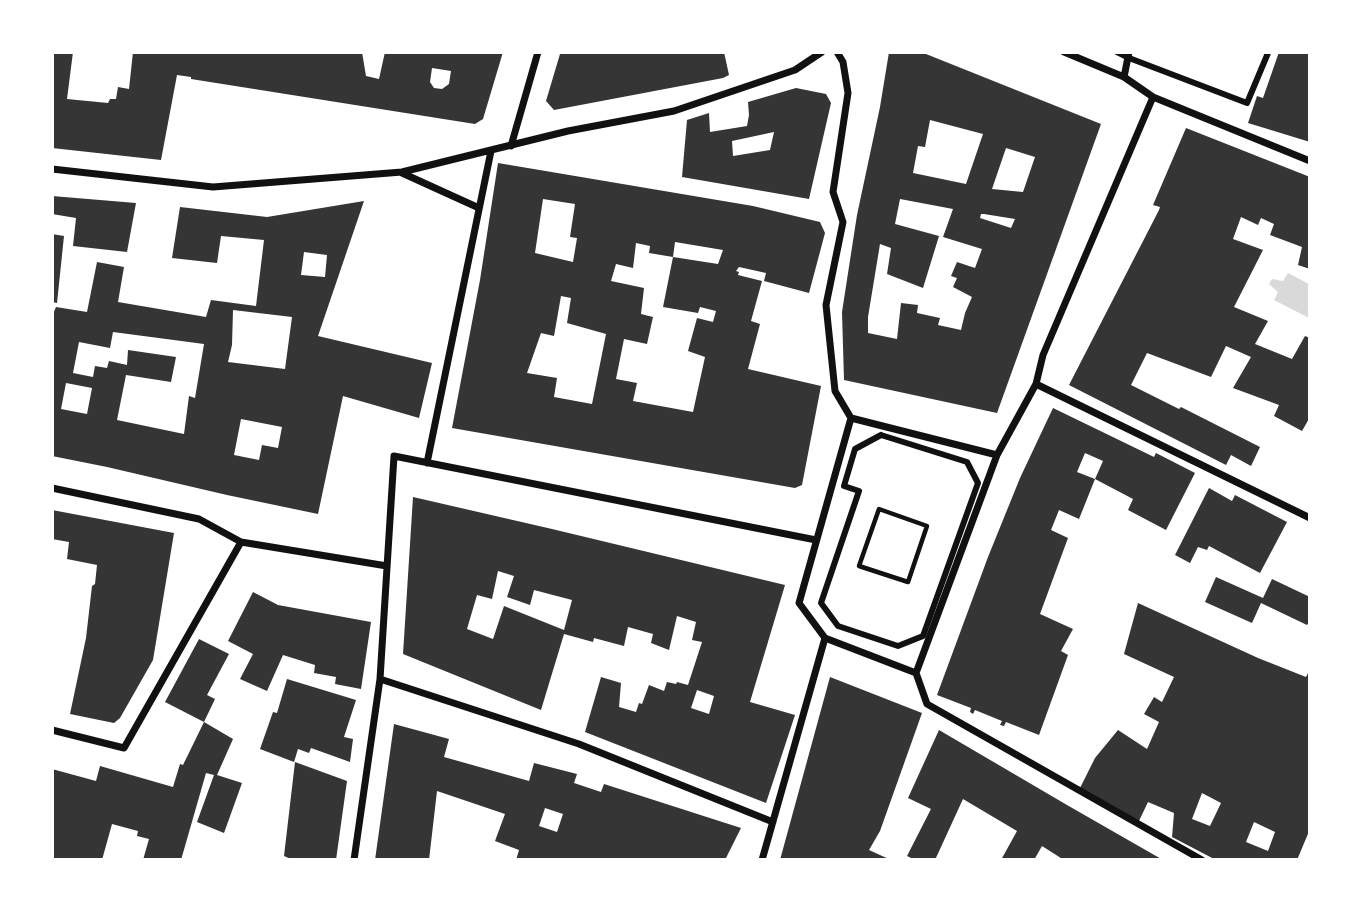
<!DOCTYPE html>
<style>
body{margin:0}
#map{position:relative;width:1362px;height:912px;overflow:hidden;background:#fff;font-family:"Sofia Sans Condensed",sans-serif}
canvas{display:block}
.frame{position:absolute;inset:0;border:54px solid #fff;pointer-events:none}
</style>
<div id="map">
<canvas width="1362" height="912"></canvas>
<div class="frame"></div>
</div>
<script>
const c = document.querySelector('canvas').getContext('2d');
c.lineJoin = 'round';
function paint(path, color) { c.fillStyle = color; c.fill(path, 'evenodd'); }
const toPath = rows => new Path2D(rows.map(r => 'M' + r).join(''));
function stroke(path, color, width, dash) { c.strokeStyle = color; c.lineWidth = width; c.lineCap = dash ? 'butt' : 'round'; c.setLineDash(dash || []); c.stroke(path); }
paint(toPath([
 [1288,273,1309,284,1309,318,1274,300,1278,292,1269,284,1272,279,1283,281]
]), '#d9d9d9');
paint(toPath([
 [52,52,73,52,67,99,108,103,110,99,116,99,118,87,129,89,133,52,362,52,366,76,379,79,385,52,503,52,483,119,475,124,191,79,191,77,177,75,161,160,52,148],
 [432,68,451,71,449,84,442,89,434,88,430,82],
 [569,52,724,52,729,75,723,78,554,110,546,101,560,54],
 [889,52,921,52,1101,124,997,413,844,380,842,312,857,215,880,107],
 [930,120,983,134,966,184,913,173,918,146,925,147],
 [1006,148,1035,157,1023,192,992,189],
 [900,199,953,209,943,237,982,249,975,268,957,262,951,276,957,278,953,287,972,297,965,313,961,330,938,325,940,318,917,313,918,305,901,303,897,339,868,333,868,317,880,244,891,248,887,274,923,288,939,236,895,224],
 [981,214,984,214,1015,219,1011,228,980,218],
 [1279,52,1310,52,1310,142,1248,123,1257,96,1263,98],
 [796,88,826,94,831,103,809,199,682,177,687,120,709,113,710,132,747,126,749,115,748,102],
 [774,132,770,150,733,156,732,141],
 [1186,128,1310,177,1310,269,1298,265,1302,247,1270,235,1274,224,1261,218,1258,225,1241,217,1233,239,1263,250,1234,307,1268,321,1255,344,1292,359,1305,336,1310,338,1310,417,1302,431,1274,416,1279,405,1233,388,1251,357,1226,346,1211,377,1147,353,1131,385,1179,409,1181,407,1260,447,1251,466,1231,455,1226,465,1069,385,1159,210,1160,207,1153,205],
 [498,163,753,206,820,222,825,233,809,293,764,281,766,273,739,267,736,271,739,272,738,275,762,281,751,321,760,324,748,369,821,386,802,485,795,488,452,428,480,280],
 [543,199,575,204,570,237,577,238,573,262,535,253],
 [675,242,723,250,718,264,673,257,663,307,698,313,700,307,716,311,713,322,697,318,688,351,705,357,693,412,633,401,637,383,616,379,624,339,647,344,653,317,641,314,644,288,611,281,616,264,633,268,636,243,650,246,649,253,673,257],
 [561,296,571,298,567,323,606,334,592,404,554,397,557,378,527,373,541,333,554,336],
 [52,196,136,203,127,252,73,246,76,218,52,214],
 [364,201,318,336,432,363,419,418,343,396,318,514,227,495,107,467,52,456,52,316,56,307,87,312,97,262,124,267,118,302,206,317,211,300,256,306,264,240,221,236,217,263,172,258,180,207,267,217],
 [304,252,327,255,325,277,301,275],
 [233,310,292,317,285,369,228,362,232,345],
 [113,332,204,344,195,398,189,396,184,434,117,420,126,375,171,382,176,357,128,350,127,365,109,361,107,368,95,366,93,377,73,373,79,342,110,348],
 [66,383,92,388,87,414,61,409],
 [241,419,282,427,278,448,262,445,259,460,234,455],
 [52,234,64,236,57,303,52,302],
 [1053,408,1154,457,1156,453,1195,473,1166,530,1128,510,1133,499,1095,479,1103,461,1085,453,1077,472,1095,479,1079,519,1059,510,1051,530,1068,538,1040,614,1073,629,1061,651,1068,655,1039,735,1006,722,1004,726,1000,725,1002,721,975,710,973,714,970,712,971,708,937,695,988,557,1020,478],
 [1209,488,1232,501,1235,495,1287,522,1260,573,1209,546,1207,550,1198,547,1190,563,1175,555],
 [413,497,552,529,785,585,750,702,795,715,766,803,585,732,601,677,621,683,619,707,636,712,639,703,642,704,649,685,664,691,667,682,676,684,677,682,688,685,702,642,692,640,696,622,677,616,669,650,651,643,653,634,628,627,624,646,594,638,593,642,564,634,541,710,403,654],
 [498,571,514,576,507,597,530,605,534,590,572,600,564,630,504,606,493,639,467,629,477,595,492,599],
 [697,690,714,696,709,714,691,708],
 [52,510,174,533,153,660,120,718,114,723,70,714,86,638,92,586,95,584,97,565,67,559,69,542,52,539],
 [1216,577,1263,598,1272,579,1310,597,1310,621,1307,625,1261,603,1252,623,1205,602],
 [253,592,278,605,371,622,361,689,335,684,336,677,314,673,315,665,283,655,267,691,240,679,253,654,228,641],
 [1138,603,1258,658,1306,677,1310,669,1310,829,1297,860,1216,860,1172,837,1174,813,1148,802,1138,823,1080,788,1095,758,1118,730,1147,749,1159,722,1144,714,1154,697,1162,702,1174,677,1124,654],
 [1202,793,1221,803,1210,826,1192,819],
 [1254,822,1275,832,1268,851,1246,842],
 [199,639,229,654,207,695,215,699,204,722,165,702],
 [830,677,922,713,880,831,869,850,891,860,780,860],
 [287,679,356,700,344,737,353,739,350,762,311,748,309,753,298,749,294,762,260,749,273,712,277,713],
 [204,722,233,739,217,775,242,783,224,833,197,822,214,775,206,773,181,860,143,860,149,839,137,836,138,831,112,824,102,860,52,860,52,769,96,781,100,766,173,787,180,764,183,765],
 [394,724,449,739,444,757,529,781,534,763,577,774,574,783,601,792,604,784,741,828,725,860,516,860,519,850,495,841,505,814,437,791,429,860,375,860],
 [545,808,563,814,557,832,539,826],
 [939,730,1067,805,1163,860,1064,860,1042,846,1034,860,1001,860,1017,831,963,799,935,860,915,860,907,856,931,809,908,798],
 [295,762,347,781,336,860,293,860,284,856]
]), '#353535');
stroke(toPath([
 [879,509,927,526,908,582,859,566,879,509]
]), '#111', 4.5);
stroke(toPath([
 [1117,52,1129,58,1247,103,1268,53,1266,52],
 [881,435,967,462,978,483,923,636,898,646,838,626,821,603,859,491,844,486,855,449,881,435]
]), '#111', 6);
stroke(toPath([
 [837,52,843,62,848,93,833,192,843,222,826,305,835,391,851,418],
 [1064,52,1124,77,1153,97,1310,161],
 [1124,77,1129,52],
 [511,146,538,52],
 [52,169,213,187,402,172,568,131,674,111,795,70,822,52],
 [402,173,479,208],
 [1036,384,1310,518],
 [427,463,491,151],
 [52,488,199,519,241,542,387,566],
 [916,673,997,455,1036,384,1043,355,1153,97],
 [916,673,825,638,799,603,851,418,997,455],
 [916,673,927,704,1202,860],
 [380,679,579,744,773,822],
 [52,730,124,748,241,542],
 [354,860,380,679,394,456,816,540],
 [762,860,825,638]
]), '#111', 7);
</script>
